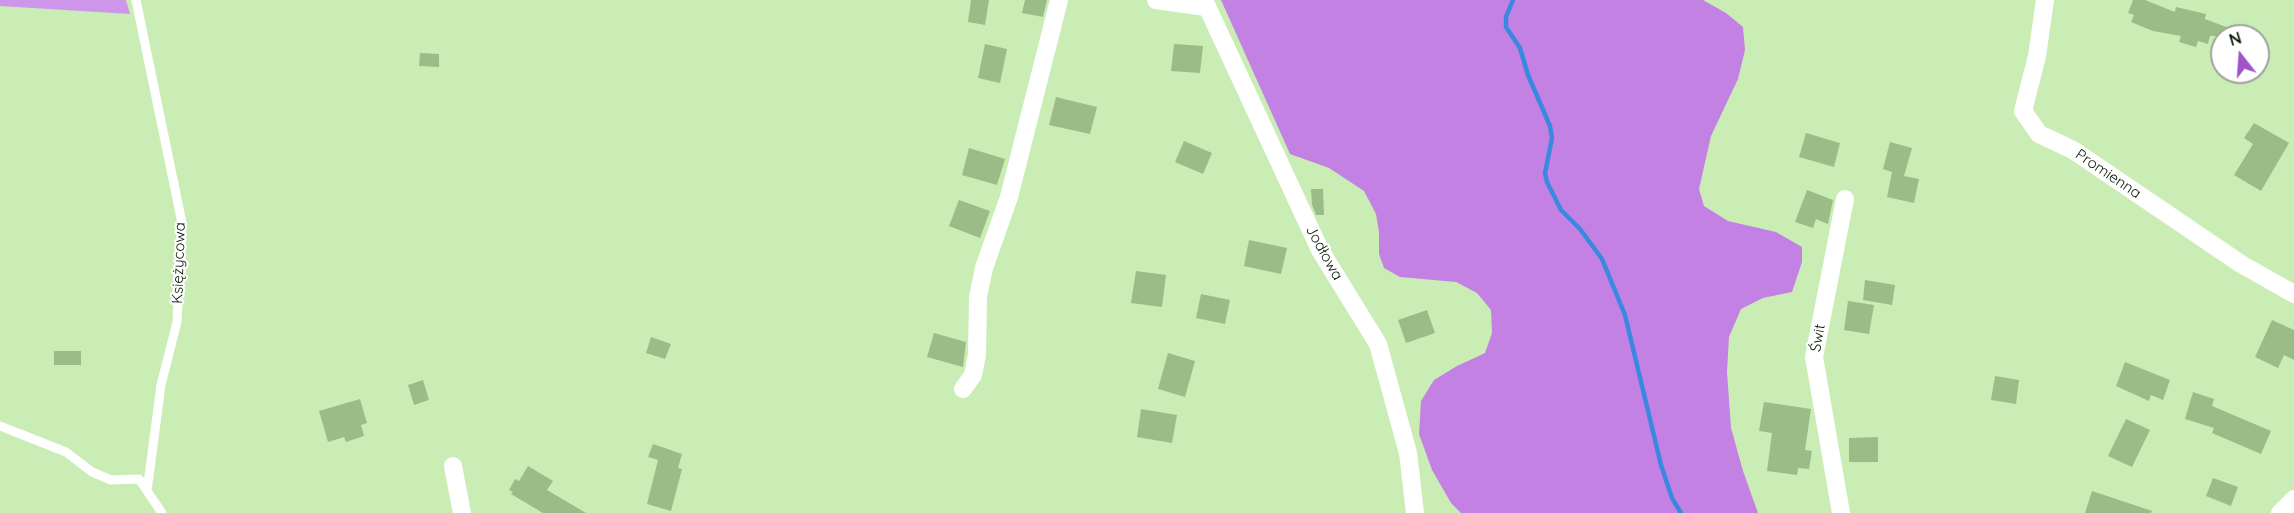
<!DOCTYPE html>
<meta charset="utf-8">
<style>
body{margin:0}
#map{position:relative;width:2294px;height:513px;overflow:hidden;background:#caedb5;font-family:Quicksand,sans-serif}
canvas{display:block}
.north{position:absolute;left:2210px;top:24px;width:60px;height:60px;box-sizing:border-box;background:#fff;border:2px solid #9ea39b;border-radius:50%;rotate:343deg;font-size:16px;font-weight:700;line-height:24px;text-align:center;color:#0c1805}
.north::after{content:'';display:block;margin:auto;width:21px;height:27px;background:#a154c5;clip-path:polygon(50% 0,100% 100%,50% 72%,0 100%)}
</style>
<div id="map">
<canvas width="2294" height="513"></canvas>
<div class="north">N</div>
</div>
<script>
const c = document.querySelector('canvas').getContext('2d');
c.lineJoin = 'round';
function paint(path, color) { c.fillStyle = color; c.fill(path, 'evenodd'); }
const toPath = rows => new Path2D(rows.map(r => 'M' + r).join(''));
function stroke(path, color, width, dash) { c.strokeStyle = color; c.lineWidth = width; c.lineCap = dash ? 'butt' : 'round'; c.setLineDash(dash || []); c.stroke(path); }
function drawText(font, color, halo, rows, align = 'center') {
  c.font = font + ' Quicksand,sans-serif'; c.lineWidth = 4.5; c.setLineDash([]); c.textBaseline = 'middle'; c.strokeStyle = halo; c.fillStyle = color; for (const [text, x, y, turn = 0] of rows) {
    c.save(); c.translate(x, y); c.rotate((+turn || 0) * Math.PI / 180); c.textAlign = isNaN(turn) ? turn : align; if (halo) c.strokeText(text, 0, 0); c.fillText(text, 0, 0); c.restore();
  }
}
paint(toPath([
 [0,0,126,0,130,14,0,6]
]), '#ce96eb');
paint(toPath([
 [1221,0,1703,0,1726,13,1743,27,1745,50,1738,79,1711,136,1699,189,1704,206,1728,221,1776,232,1802,247,1802,262,1792,292,1763,298,1741,309,1729,337,1727,372,1731,428,1743,471,1758,513,1461,513,1451,503,1432,470,1419,434,1421,401,1434,380,1457,366,1485,353,1492,333,1491,310,1477,293,1456,282,1400,277,1384,268,1379,254,1379,232,1376,214,1364,191,1329,168,1290,154]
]), '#c382e3');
stroke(toPath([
 [1513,0,1506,17,1506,27,1520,48,1528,75,1550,126,1552,138,1545,173,1547,182,1561,210,1580,229,1602,259,1625,315,1661,465,1672,498,1681,513]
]), '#3a88df', 4.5);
paint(toPath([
 [971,0,989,0,985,25,968,22],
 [1025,0,1047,0,1043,17,1022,13],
 [2133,0,2145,0,2175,12,2176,7,2206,14,2205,19,2245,34,2245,36,2210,36,2208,44,2198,41,2196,47,2179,42,2181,36,2153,31,2131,22,2134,15,2128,13],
 [985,44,1007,49,1000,83,978,78],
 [1174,44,1203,46,1200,73,1171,71],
 [420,53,439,54,439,67,419,66],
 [1056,97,1097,107,1090,134,1049,125],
 [2254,123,2289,143,2261,191,2234,175,2253,144,2244,138],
 [1806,133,1840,143,1834,167,1799,157],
 [1184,141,1212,153,1203,174,1175,162],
 [1890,142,1912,148,1904,176,1919,179,1914,203,1887,197,1892,172,1883,169],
 [969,148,1005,159,997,185,962,175],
 [1311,189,1323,189,1324,215,1316,215,1312,205],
 [1807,190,1833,200,1828,224,1816,219,1813,228,1795,222],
 [959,200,990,211,980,238,949,226],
 [1249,240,1287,248,1281,274,1244,266],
 [1136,271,1166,275,1162,307,1131,303],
 [1865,280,1895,285,1892,305,1863,300],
 [1201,294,1230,300,1225,324,1196,318],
 [1848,301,1874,305,1869,334,1844,330],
 [1427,310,1435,333,1406,343,1398,320],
 [2272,320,2294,330,2294,360,2284,355,2278,368,2255,357],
 [934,333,966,342,963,367,927,357],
 [651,337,671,344,665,359,646,353],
 [54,351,81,351,81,365,54,365],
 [1168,353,1195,361,1185,397,1158,389],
 [2125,362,2170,380,2163,400,2151,395,2149,401,2116,386],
 [1995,376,2019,380,2016,404,1991,400],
 [423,380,429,400,414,405,408,385],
 [2193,392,2214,399,2212,406,2271,431,2261,454,2212,433,2214,428,2185,419],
 [360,399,367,423,361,425,364,436,346,442,344,437,328,442,319,411],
 [1764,402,1811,409,1805,450,1812,451,1809,469,1798,468,1797,475,1767,471,1772,433,1759,431],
 [1141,409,1177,415,1172,443,1137,437],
 [2126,419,2150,430,2132,467,2108,456],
 [1878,437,1878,462,1849,462,1849,438],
 [653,444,682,454,678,468,682,469,671,511,647,504,658,460,648,457],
 [528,466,553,481,547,490,586,513,543,513,511,494,513,492,509,490,515,479,519,481],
 [2213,478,2238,487,2231,506,2206,496],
 [2092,491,2152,511,2151,513,2085,513]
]), '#9bbc86');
stroke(toPath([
 [136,0,182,223,177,322,161,385,147,491],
 [0,426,66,452,92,472,111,480,139,479,162,513]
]), '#fff', 9);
stroke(toPath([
 [1156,0,1206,7],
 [1204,0,1320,250,1378,344,1408,453,1415,513],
 [2045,0,2037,56,2023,111,2039,134,2073,150,2241,264,2294,294],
 [963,389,973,375,977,355,978,297,984,268,1009,197,1059,0],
 [453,466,462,513],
 [1841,513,1814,357,1845,199],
 [2280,513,2294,499]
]), '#fff', 18);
drawText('15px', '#0c1805', '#fff', [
 ["Promienna",2108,174,34],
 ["Jodłowa",1324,253,61],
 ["Księżycowa",179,263,-88],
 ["Świt",1818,338,-80]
]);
</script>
